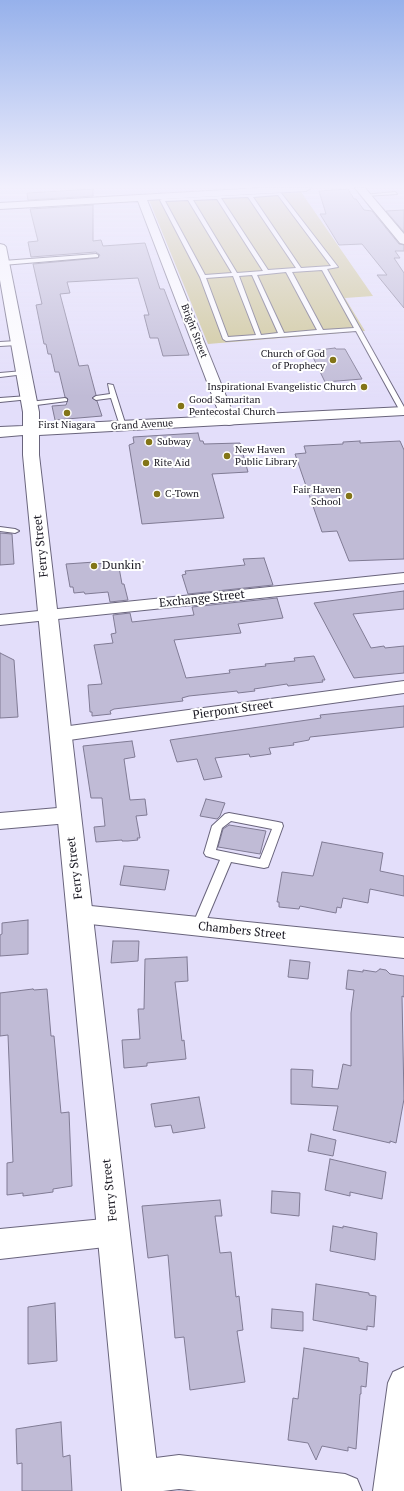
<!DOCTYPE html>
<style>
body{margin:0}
canvas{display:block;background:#e3defa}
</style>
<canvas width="404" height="1491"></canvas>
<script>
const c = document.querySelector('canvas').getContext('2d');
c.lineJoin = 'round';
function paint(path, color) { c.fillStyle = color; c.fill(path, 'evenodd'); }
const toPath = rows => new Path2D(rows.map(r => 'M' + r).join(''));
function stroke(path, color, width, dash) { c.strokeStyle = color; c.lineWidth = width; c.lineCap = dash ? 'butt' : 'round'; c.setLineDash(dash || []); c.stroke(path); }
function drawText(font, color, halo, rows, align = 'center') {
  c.font = font + ' "PT Serif",serif'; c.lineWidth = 4; c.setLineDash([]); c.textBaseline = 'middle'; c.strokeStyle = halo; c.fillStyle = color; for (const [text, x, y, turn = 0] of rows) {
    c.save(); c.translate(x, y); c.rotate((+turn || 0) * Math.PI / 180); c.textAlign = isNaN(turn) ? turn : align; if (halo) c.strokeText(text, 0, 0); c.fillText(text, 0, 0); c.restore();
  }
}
paint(toPath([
 [301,192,373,296,345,298,365,331,208,344,149,200]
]), '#cdc594');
const building = toPath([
 [93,189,93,196,28,200,27,193,93,189],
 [348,189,354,199,356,199,364,210,372,211,399,244,404,245,404,251,395,251,400,258,394,258,404,273,404,308,377,275,387,275,362,244,339,245,320,214,326,214,319,191,348,189],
 [93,205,93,241,101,240,103,246,145,243,160,289,164,289,189,355,163,356,158,338,150,338,144,315,149,315,138,278,67,282,70,293,60,294,79,366,88,365,96,395,92,398,97,401,102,416,55,420,52,406,66,405,68,399,65,397,59,372,55,372,51,354,48,354,46,344,44,344,36,305,42,304,33,264,98,258,100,255,96,252,31,257,28,242,38,241,30,209,93,205],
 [404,210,404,232,386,211,404,210],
 [335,348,336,349,345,349,362,379,325,382,310,351,335,348],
 [198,433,200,441,203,441,204,444,240,443,248,472,212,474,224,518,142,524,129,445,134,443,133,437,198,433],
 [360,441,360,443,400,441,404,450,404,559,349,561,337,531,322,532,295,454,306,453,304,446,343,444,343,442,360,441],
 [0,533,12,534,14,564,0,565,0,533],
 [264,558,273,585,188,594,182,575,186,574,185,571,245,565,243,559,264,558],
 [95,562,96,564,118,562,122,584,124,584,128,600,110,602,108,592,85,594,84,592,74,593,73,587,70,587,66,564,95,562],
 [404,591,404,609,353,614,371,648,384,646,385,648,404,646,404,673,354,678,314,603,404,591],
 [277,598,283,618,238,624,241,633,174,640,186,678,230,673,229,670,266,666,265,664,295,661,294,658,314,656,325,680,322,680,323,682,288,686,287,684,254,689,255,691,238,693,237,691,189,696,182,698,183,701,114,709,110,711,111,714,92,716,92,712,90,712,88,685,102,684,94,645,113,643,111,634,116,633,113,615,130,613,132,622,194,615,192,607,277,598],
 [0,653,14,660,18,717,0,718,0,653],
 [404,706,404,727,310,737,309,740,293,743,294,745,269,748,271,754,250,757,249,754,215,758,222,777,204,780,197,759,177,762,170,740,321,718,320,715,404,706],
 [132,741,135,757,124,759,130,800,145,799,147,815,136,816,140,838,137,838,138,840,128,841,122,841,122,840,96,842,94,827,105,826,102,798,91,798,83,746,132,741],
 [206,799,225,803,220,816,217,819,200,816,206,799],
 [229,825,266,831,260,854,218,847,223,829,229,825],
 [322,842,383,853,380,871,404,876,404,896,370,889,368,903,343,898,341,908,337,907,336,913,300,906,299,909,279,907,279,902,277,902,282,872,313,876,322,842],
 [124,866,169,870,165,890,120,885,124,866],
 [28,920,28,954,0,956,0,935,2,934,2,923,28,920],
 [113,941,139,941,138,961,111,963,113,941],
 [187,957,188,981,175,982,182,1041,184,1040,186,1059,147,1063,147,1066,124,1068,122,1040,140,1039,138,1009,144,1009,145,959,187,957],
 [290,960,310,962,308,979,288,977,290,960],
 [380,969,386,970,390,974,404,976,404,997,402,996,404,1099,396,1143,390,1141,390,1143,333,1130,338,1106,291,1104,291,1069,313,1070,312,1087,338,1089,343,1064,351,1066,351,1013,354,990,346,989,348,970,363,972,363,970,376,972,380,969],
 [33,989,34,990,47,989,51,1036,54,1036,61,1113,69,1112,72,1186,53,1189,53,1192,23,1196,23,1193,7,1195,7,1163,13,1162,8,1035,0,1036,0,993,33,989],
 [199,1097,205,1128,173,1133,171,1125,155,1127,151,1104,199,1097],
 [311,1134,336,1140,333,1156,308,1151,311,1134],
 [330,1159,386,1172,382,1199,350,1192,350,1196,325,1190,330,1159],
 [272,1191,300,1193,299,1216,271,1213,272,1191],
 [220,1200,222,1216,215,1216,220,1253,231,1252,236,1297,239,1296,243,1330,237,1331,245,1382,190,1390,184,1337,175,1338,168,1255,148,1258,142,1206,220,1200],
 [333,1226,343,1228,343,1226,377,1233,375,1260,330,1251,333,1226],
 [316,1284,369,1293,369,1295,376,1296,374,1327,367,1326,367,1330,313,1320,316,1284],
 [55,1303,57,1361,28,1364,28,1307,55,1303],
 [272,1309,303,1312,303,1331,271,1328,272,1309],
 [304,1348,359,1358,359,1361,368,1363,366,1387,361,1386,361,1394,360,1394,356,1449,348,1447,348,1451,322,1446,316,1460,308,1443,288,1440,293,1398,298,1399,304,1348],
 [61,1422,63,1457,70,1455,72,1491,22,1491,22,1463,17,1464,16,1429,61,1422]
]);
paint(building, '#c0bbd6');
stroke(building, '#807b94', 1);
const lane = toPath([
 [395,192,397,194,366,196,364,195,395,192],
 [281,193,338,267,327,269,404,407,404,413,400,411,356,331,226,341,223,339,200,277,160,200,162,199,281,193],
 [278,195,331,266,301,268,253,197,278,195],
 [248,197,296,268,268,270,221,198,248,197],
 [217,199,263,271,237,273,193,200,217,199],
 [188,200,232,273,205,275,165,201,188,200],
 [322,270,354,328,323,330,292,272,322,270],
 [286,272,317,330,284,333,257,275,286,272],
 [252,275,278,333,261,335,239,276,252,275],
 [233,276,256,335,228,337,206,278,233,276],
 [96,254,98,255,98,257,3,265,0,263,3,261,96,254],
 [0,342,17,341,20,343,17,345,0,346,0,342],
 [23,371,25,372,25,374,0,377,0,373,23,371],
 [108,384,113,385,126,426,125,427,120,426,111,398,96,400,93,398,96,396,110,394,108,384],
 [28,396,31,398,30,399,0,402,0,398,28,396],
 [65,398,67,399,67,401,29,406,26,404,29,402,65,398],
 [0,527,15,529,19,531,15,533,0,531,0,527],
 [229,813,278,822,282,823,283,826,268,867,264,868,231,862,204,926,202,929,198,931,194,929,192,926,220,860,206,856,204,853,212,826,225,814,229,813],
 [231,821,272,829,260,859,216,850,222,828,231,821]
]);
const street = toPath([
 [260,188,311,188,306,191,147,200,236,421,234,424,229,425,224,424,222,421,138,201,0,209,0,203,260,188],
 [355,188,365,188,404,234,404,244,400,243,355,188],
 [404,573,404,583,0,625,0,615,404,573],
 [404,681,404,693,62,741,55,739,52,734,55,729,62,727,404,681],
 [69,807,77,810,80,815,77,820,69,823,0,829,0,813,69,807],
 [81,905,404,938,404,958,81,923,73,920,69,914,73,908,81,905],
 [114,1218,124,1222,129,1232,124,1242,114,1246,0,1259,0,1229,114,1218],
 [404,1367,404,1491,373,1491,388,1383,393,1372,404,1367],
 [179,1455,345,1474,357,1479,362,1491,197,1491,179,1489,163,1491,133,1491,128,1489,123,1477,128,1465,140,1460,179,1455]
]);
const secondary = toPath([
 [0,244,4,245,6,247,39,412,39,425,404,407,404,415,39,435,39,455,160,1491,122,1491,23,455,23,435,0,437,0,427,23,426,23,412,0,280,0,244]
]);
stroke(lane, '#69647c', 2);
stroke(street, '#69647c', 2);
stroke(secondary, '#69647c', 2);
paint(lane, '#fff');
paint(street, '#fff');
paint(secondary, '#fff');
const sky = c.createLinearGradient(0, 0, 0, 397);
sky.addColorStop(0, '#96b1eb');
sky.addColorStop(0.47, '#f2f0fd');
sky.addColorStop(1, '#f2f0fd00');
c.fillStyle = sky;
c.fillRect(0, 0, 404, 397);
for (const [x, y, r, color] of [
 [333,360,4,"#837517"],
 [364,387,4,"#837517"],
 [181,406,4,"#837517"],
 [67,413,4,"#837517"],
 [149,442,4,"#837517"],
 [227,456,4,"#837517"],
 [146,463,4,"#837517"],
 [157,494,4,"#837517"],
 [349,496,4,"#837517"],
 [94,566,4,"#837517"]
]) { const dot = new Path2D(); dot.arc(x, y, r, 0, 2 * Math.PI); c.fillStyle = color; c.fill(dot); stroke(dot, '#fff', 1.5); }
drawText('10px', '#191721', '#fff', [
 ["Bright Street",194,331,69],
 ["Grand Avenue",142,425,-3]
]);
drawText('10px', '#191721', '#fff', [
 ["Church of God",325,354,"right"],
 ["of Prophecy",325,366,"right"],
 ["Inspirational Evangelistic Church",356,387,"right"],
 ["Good Samaritan",189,400],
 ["Pentecostal Church",189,412],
 ["First Niagara",67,425,"center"],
 ["Subway",157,442],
 ["New Haven",235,450],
 ["Public Library",235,462],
 ["Rite Aid",154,463],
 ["Fair Haven",341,490,"right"],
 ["School",341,502,"right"],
 ["C-Town",165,494]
], 'left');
drawText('12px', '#191721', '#fff', [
 ["Ferry Street",41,546,-96],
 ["Exchange Street",202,599,-6],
 ["Pierpont Street",233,710,-8],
 ["Ferry Street",75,868,-97],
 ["Chambers Street",242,931,6],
 ["Ferry Street",110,1190,-96]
]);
drawText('12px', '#191721', '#fff', [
 ["Dunkin'",102,566]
], 'left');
</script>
